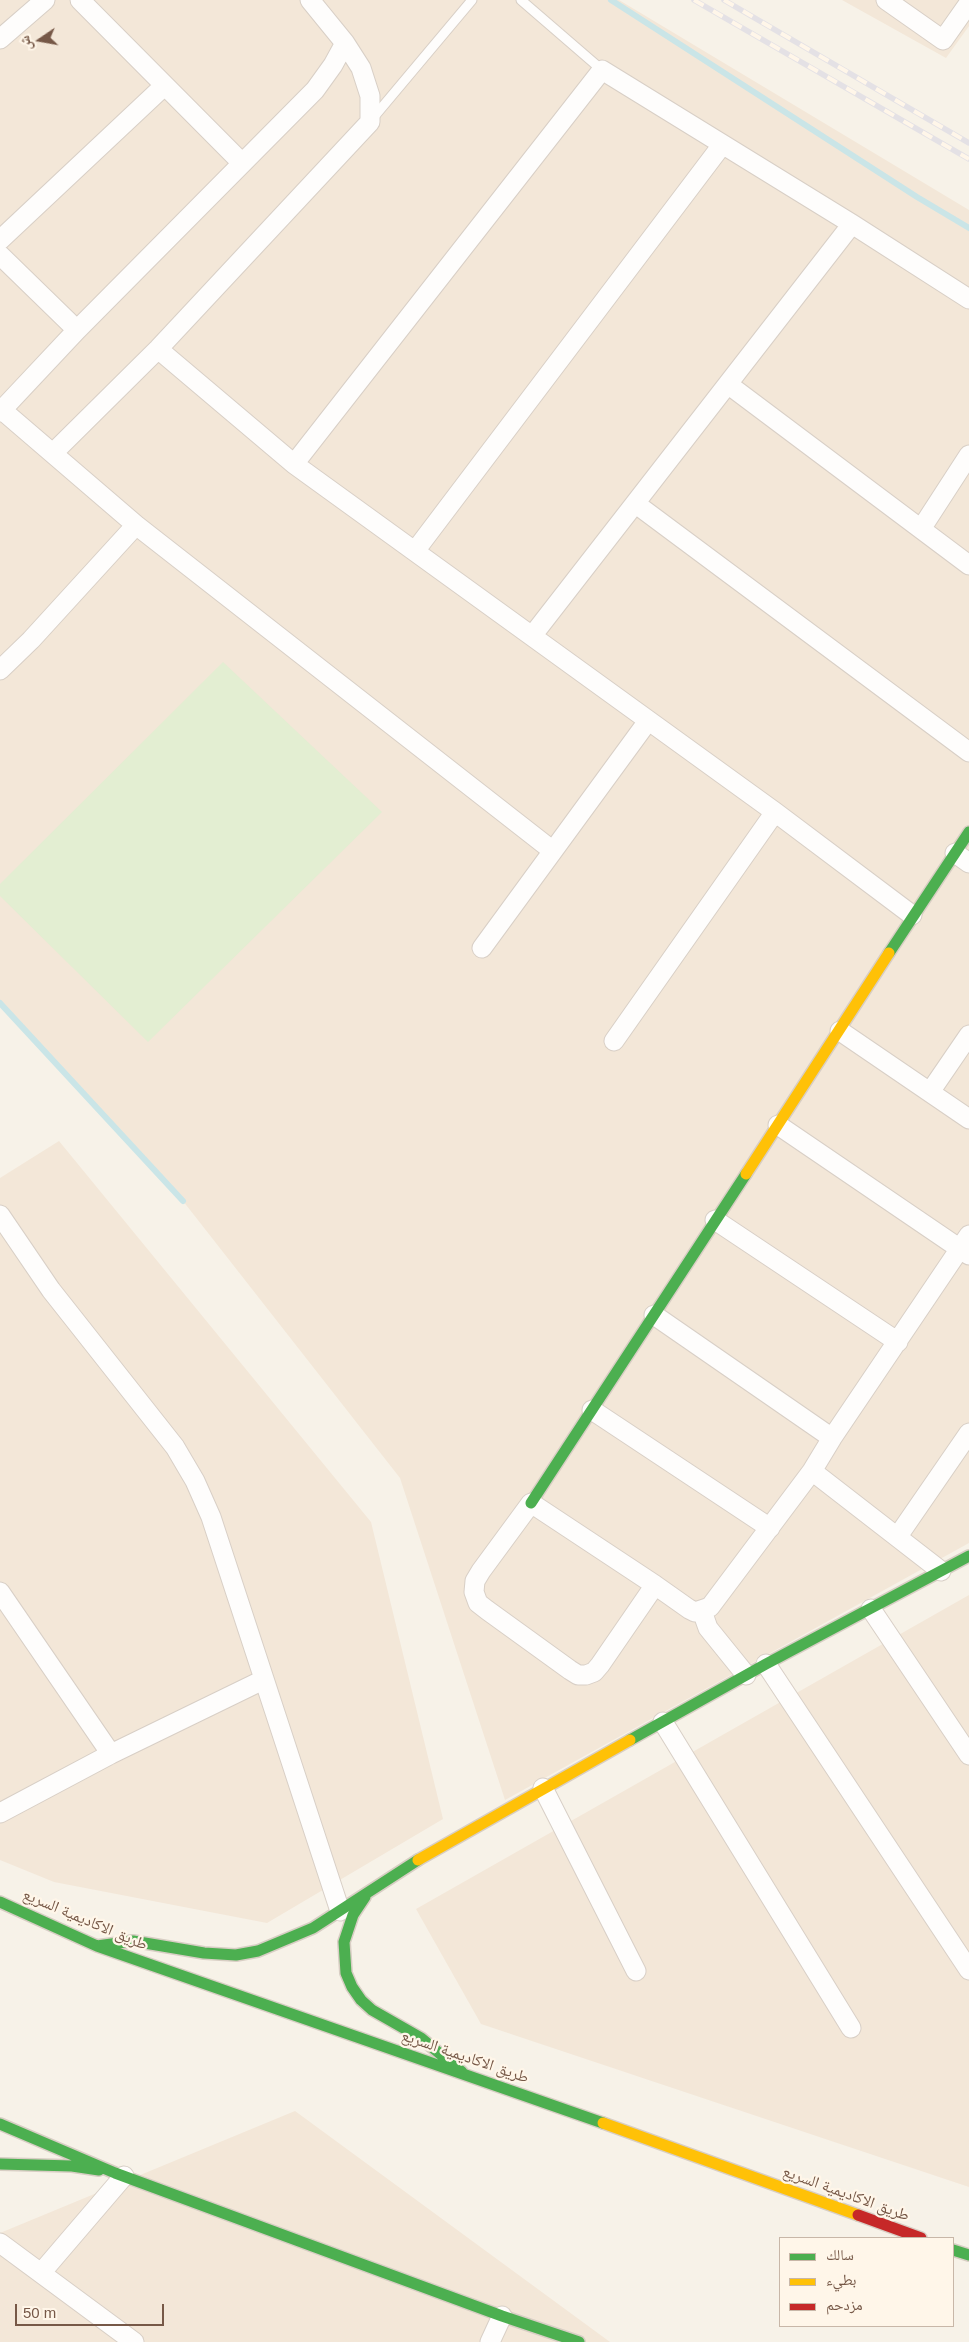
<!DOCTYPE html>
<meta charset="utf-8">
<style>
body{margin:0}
#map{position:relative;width:969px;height:2342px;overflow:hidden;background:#f7f2e8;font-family:Arial,"Noto Naskh Arabic",sans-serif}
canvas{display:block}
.legend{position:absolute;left:779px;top:2237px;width:175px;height:90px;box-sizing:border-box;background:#fff6e9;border:1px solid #c8b7a8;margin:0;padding:6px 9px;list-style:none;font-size:15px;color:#765847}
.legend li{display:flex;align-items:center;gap:10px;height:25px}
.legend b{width:25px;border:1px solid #c8b7a8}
.north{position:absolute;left:15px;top:15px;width:50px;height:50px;-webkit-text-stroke:4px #fff6e9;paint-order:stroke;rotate:258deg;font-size:14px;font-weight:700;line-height:20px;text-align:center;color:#765847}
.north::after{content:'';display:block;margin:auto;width:18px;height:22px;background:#765847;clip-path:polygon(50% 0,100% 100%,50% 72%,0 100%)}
.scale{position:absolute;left:15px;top:2304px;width:149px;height:22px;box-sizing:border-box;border:2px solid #765847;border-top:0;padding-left:6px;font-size:15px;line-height:18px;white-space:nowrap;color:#765847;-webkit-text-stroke:4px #fff6e9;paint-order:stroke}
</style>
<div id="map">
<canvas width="969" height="2342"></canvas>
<ul class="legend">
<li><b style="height:6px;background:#4caf50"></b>سالك</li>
<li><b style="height:6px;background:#ffc107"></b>بطيء</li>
<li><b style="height:6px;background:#c62828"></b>مزدحم</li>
</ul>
<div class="north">ش</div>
<div class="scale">50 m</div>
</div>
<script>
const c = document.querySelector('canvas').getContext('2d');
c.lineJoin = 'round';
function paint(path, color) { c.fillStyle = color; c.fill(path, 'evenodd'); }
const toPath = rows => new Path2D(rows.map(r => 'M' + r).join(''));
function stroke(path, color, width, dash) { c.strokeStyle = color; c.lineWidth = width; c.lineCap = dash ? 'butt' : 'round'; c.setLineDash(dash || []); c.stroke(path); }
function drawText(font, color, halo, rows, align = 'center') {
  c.font = font + ' Arial,"Noto Naskh Arabic",sans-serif'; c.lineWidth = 4.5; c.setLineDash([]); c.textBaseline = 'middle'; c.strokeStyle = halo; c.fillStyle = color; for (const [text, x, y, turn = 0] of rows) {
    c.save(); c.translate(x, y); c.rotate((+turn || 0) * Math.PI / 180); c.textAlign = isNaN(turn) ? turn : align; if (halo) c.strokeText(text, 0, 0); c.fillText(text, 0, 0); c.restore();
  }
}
paint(toPath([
 [0,0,619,0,969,210,969,1543,505,1800,400,1478,183,1201,0,1003],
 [842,0,969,0,969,26,946,58],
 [59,1141,371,1522,443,1819,267,1923,54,1882,0,1860,0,1178],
 [969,1595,969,2187,481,2024,416,1909],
 [295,2111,610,2342,0,2342,0,2233]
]), '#f3e7d8');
paint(toPath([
 [223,662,382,812,148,1042,0,896,0,884]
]), '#e3eed2');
stroke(toPath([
 [611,0,917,197,969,228],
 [0,1003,183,1201]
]), '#cae5e7', 6);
const lane = toPath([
 [521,0,602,70],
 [373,118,472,0]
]);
const street = toPath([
 [80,0,242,163],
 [886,0,943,40,969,3],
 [0,39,45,0],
 [0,240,164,86],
 [0,255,77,330],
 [158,349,294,464,775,812,912,915],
 [729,385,969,565],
 [2,410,136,525,553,851],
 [0,412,77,330,315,90,333,65,345,43],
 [53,453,158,349,370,122,370,96,361,68,345,43,310,0],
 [294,464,602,70,852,224,969,299],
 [636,504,969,752],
 [921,529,969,455],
 [415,551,722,145],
 [532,636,852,224],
 [0,670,31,640,136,525],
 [955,853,969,863],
 [482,948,648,721],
 [840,1031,969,1119],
 [614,1041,775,812],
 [930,1092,969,1035],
 [778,1125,969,1255],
 [0,1215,51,1290,175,1447,195,1481,211,1517,340,1911],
 [715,1220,898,1342],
 [654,1315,832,1438],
 [592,1410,770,1528],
 [812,1471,941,1571],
 [898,1536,969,1433],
 [655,1585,600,1665,594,1672,586,1675,578,1675,570,1670,487,1610,478,1603,474,1592,475,1581,481,1571,531,1503,655,1585,689,1609,695,1612,710,1607,812,1471,832,1438,969,1235],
 [0,1592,111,1754],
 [871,1609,969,1755],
 [702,1611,708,1628,746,1675],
 [766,1664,969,1970],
 [663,1722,851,2028],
 [543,1788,636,1971],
 [0,1813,111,1754,263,1680],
 [0,2243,134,2342],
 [41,2273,124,2176],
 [490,2342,502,2316]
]);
const fast = toPath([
 [889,953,969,832],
 [531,1503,746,1174],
 [630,1740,766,1664,969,1556],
 [365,1897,353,1915,344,1942,346,1973,352,1987,361,2000,372,2010,421,2038,462,2072],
 [0,1902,97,1946,603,2123],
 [97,1946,133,1941,204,1953,236,1955,258,1951,313,1928,418,1860],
 [0,2124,115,2173,502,2316,579,2342],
 [0,2164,72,2166,99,2170],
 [953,2250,969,2255]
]);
const slow = toPath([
 [746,1174,889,953],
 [418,1860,630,1740],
 [603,2123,858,2215]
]);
const jam = toPath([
 [858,2215,921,2238]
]);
stroke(lane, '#d8cfc6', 11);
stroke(street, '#d8cfc6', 21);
stroke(fast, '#d8cec4', 14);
stroke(slow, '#d8cec4', 14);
stroke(jam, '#d8cec4', 14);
stroke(lane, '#fefdfc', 9);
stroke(street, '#fefdfc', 19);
stroke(fast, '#4caf50', 11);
stroke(slow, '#ffc107', 11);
stroke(jam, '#c62828', 11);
const rail = toPath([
 [694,0,969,159],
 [724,0,969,143]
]);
stroke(rail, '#e4e1e5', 5.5);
stroke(rail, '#fff6e9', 4, [11]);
drawText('16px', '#765847', '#fff6e9', [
 ["طريق الاكاديمية السريع",85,1920,23],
 ["طريق الاكاديمية السريع",465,2057,19],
 ["طريق الاكاديمية السريع",846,2194,20]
]);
</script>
